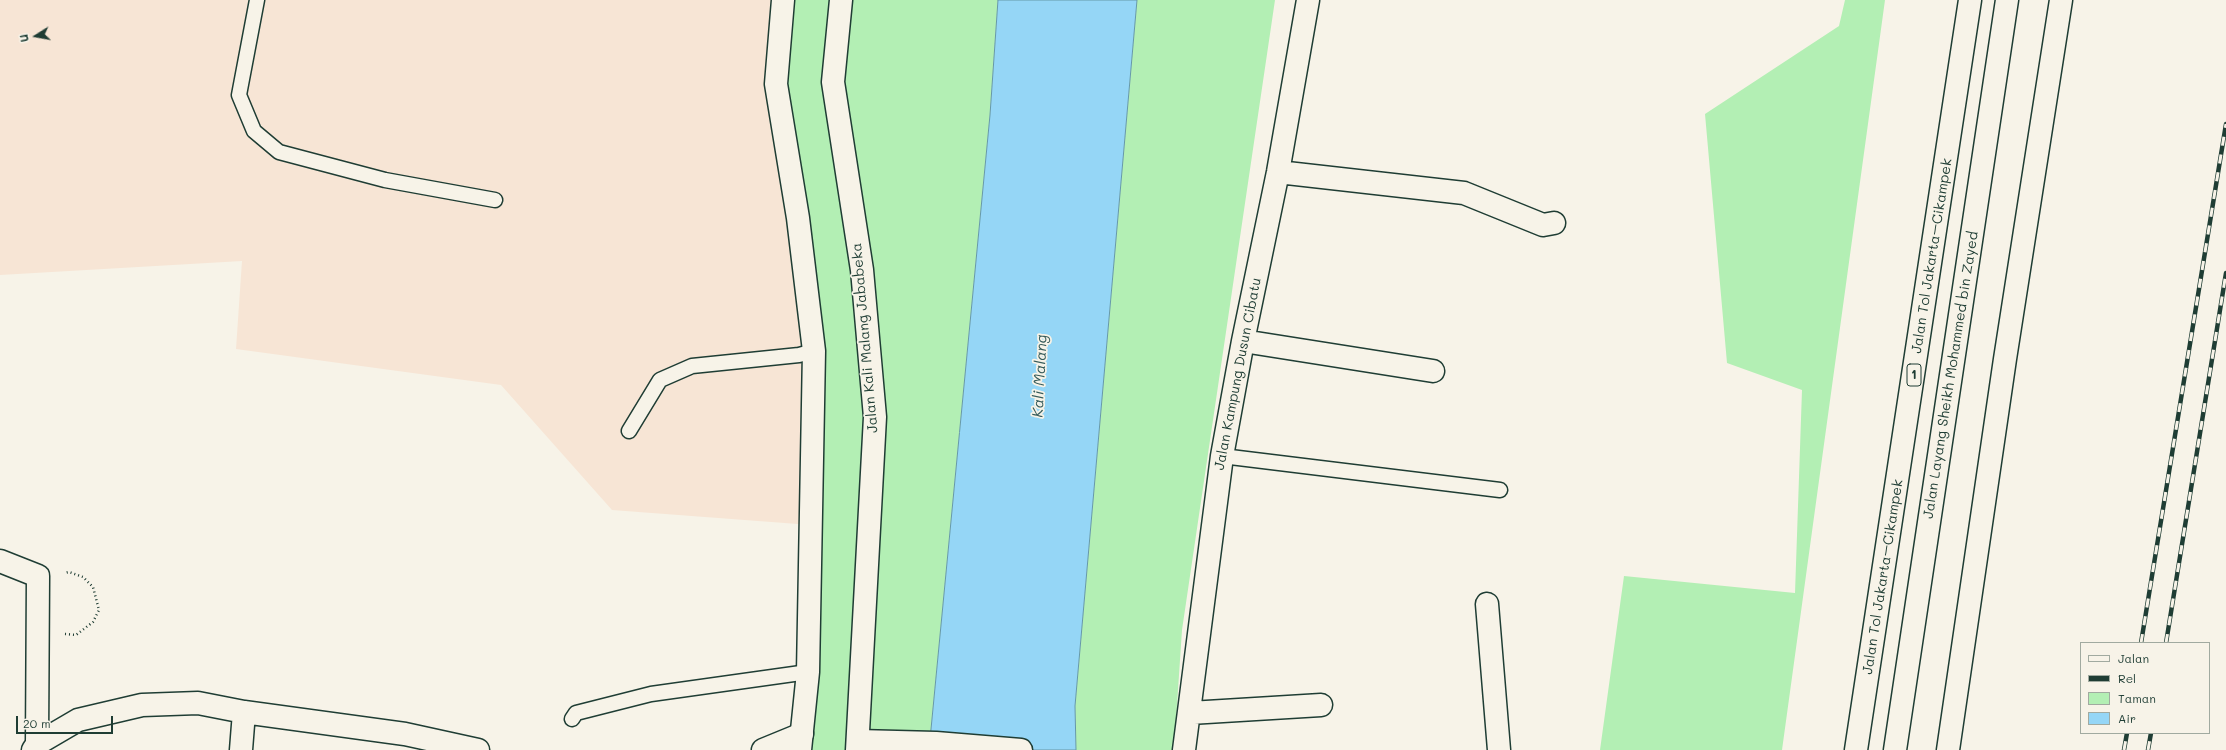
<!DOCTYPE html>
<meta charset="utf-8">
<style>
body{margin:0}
#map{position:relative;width:2226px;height:750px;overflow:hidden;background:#f7f3e8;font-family:Mali,sans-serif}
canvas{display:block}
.legend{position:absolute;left:2080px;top:642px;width:130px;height:92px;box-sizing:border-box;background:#f7f3e8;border:1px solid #a1aaa0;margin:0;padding:5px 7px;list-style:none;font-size:12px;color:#1f3d34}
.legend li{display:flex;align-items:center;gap:8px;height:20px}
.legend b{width:20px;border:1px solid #a1aaa0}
.north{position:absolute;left:16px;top:16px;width:40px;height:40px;-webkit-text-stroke:3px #f7f3e8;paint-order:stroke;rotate:259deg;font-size:11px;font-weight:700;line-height:16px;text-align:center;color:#1f3d34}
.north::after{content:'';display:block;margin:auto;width:14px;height:18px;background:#1f3d34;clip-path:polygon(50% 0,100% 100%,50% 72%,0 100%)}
.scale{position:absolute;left:16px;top:716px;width:97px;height:18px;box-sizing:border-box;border:2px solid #1f3d34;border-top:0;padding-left:5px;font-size:12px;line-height:14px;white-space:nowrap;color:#1f3d34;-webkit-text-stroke:3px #f7f3e8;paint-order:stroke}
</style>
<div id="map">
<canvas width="2226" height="750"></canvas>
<ul class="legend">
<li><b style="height:5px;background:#f7f3e8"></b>Jalan</li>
<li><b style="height:5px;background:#1f3d34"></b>Rel</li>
<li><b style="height:11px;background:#b3efb4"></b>Taman</li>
<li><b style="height:11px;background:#95d6f6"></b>Air</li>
</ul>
<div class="north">U</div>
<div class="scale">20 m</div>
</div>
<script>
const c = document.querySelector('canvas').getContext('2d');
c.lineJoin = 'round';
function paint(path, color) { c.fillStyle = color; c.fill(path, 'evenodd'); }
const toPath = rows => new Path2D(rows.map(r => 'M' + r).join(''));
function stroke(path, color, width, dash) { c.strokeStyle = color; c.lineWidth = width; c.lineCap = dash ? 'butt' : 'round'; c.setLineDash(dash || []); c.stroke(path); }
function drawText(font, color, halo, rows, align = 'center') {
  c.font = font + ' Mali,sans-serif'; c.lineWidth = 3.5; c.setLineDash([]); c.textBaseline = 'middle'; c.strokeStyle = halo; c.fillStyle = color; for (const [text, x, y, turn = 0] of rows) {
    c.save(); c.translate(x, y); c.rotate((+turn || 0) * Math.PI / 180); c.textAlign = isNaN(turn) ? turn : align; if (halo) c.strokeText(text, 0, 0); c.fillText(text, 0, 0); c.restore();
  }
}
paint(toPath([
 [0,0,785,0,814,351,811,525,612,510,501,385,236,349,242,261,0,275]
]), '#f7e5d5');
paint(toPath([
 [783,0,998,0,990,115,929,750,800,750,814,351,776,84],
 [1137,0,1275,0,1182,630,1174,750,1076,750,1075,706],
 [1845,0,1885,0,1782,750,1600,750,1624,576,1795,593,1802,390,1727,363,1705,114,1839,26]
]), '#b3efb4');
const water = toPath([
 [998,0,1137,0,1075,706,1076,750,929,750,990,115,998,0]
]);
paint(water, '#95d6f6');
stroke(water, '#6699a8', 1);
const service = toPath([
 [257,0,239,95,254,131,279,152,385,180,495,200],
 [629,431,660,380,692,366,799,355,814,351],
 [1222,456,1500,490],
 [572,719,576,713,651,694,808,672]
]);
const minor = toPath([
 [1278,172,1464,193,1543,225,1554,223],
 [1243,341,1433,371],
 [0,561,38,576,37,744],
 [1487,604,1499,750],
 [1190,713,1321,705],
 [858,741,936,743,1021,750],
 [33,750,37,744,78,720,142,705,198,703,244,712,405,734,478,750],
 [241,750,244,712],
 [763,750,802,734],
 [1184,750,1222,456,1243,341,1278,172,1308,0]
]);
const secondary = toPath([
 [783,0,776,84,798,218,814,351,808,672,800,750],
 [841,0,833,82,862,270,875,417,857,750]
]);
const motorway = toPath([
 [1856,750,1970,0],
 [1895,750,2007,0],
 [1948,750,2005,359,2061,0]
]);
stroke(service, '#1f3d34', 17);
stroke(minor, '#1f3d34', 25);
stroke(secondary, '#1f3d34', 25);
stroke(motorway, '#1f3d34', 25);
stroke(toPath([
 [65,634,76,635,93,622,99,610,93,587,83,577,69,572,65,573]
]), '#1f3d34', 2.5, [1, 3]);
stroke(service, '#f7f3e8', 14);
stroke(minor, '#f7f3e8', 22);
stroke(secondary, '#f7f3e8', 22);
stroke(motorway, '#f7f3e8', 22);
const rail = toPath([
 [2141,643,2226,124],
 [2166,643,2226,273],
 [2124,750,2127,733],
 [2148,750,2151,733]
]);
stroke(rail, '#1f3d34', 4.5);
stroke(rail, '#f7f3e8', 3, [9]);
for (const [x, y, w] of [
 [1914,375,14]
]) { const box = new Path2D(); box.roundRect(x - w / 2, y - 11, w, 22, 3); c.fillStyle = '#f7f3e8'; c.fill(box); stroke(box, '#1f3d34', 1); }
drawText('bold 13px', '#1f3d34', null, [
 ["1",1914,375]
]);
drawText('14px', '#1f3d34', '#f7f3e8', [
 ["Jalan Tol Jakarta–Cikampek",1932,256,-81],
 ["Jalan Kali Malang Jababeka",865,338,-95],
 ["Jalan Kampung Dusun Cibatu",1238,374,-79],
 ["Jalan Layang Sheikh Mohammed bin Zayed",1951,375,-81],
 ["Jalan Tol Jakarta–Cikampek",1883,577,-81]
]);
drawText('italic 15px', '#375c5b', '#f7f3e8', [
 ["Kali Malang",1040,376,-87]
]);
</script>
